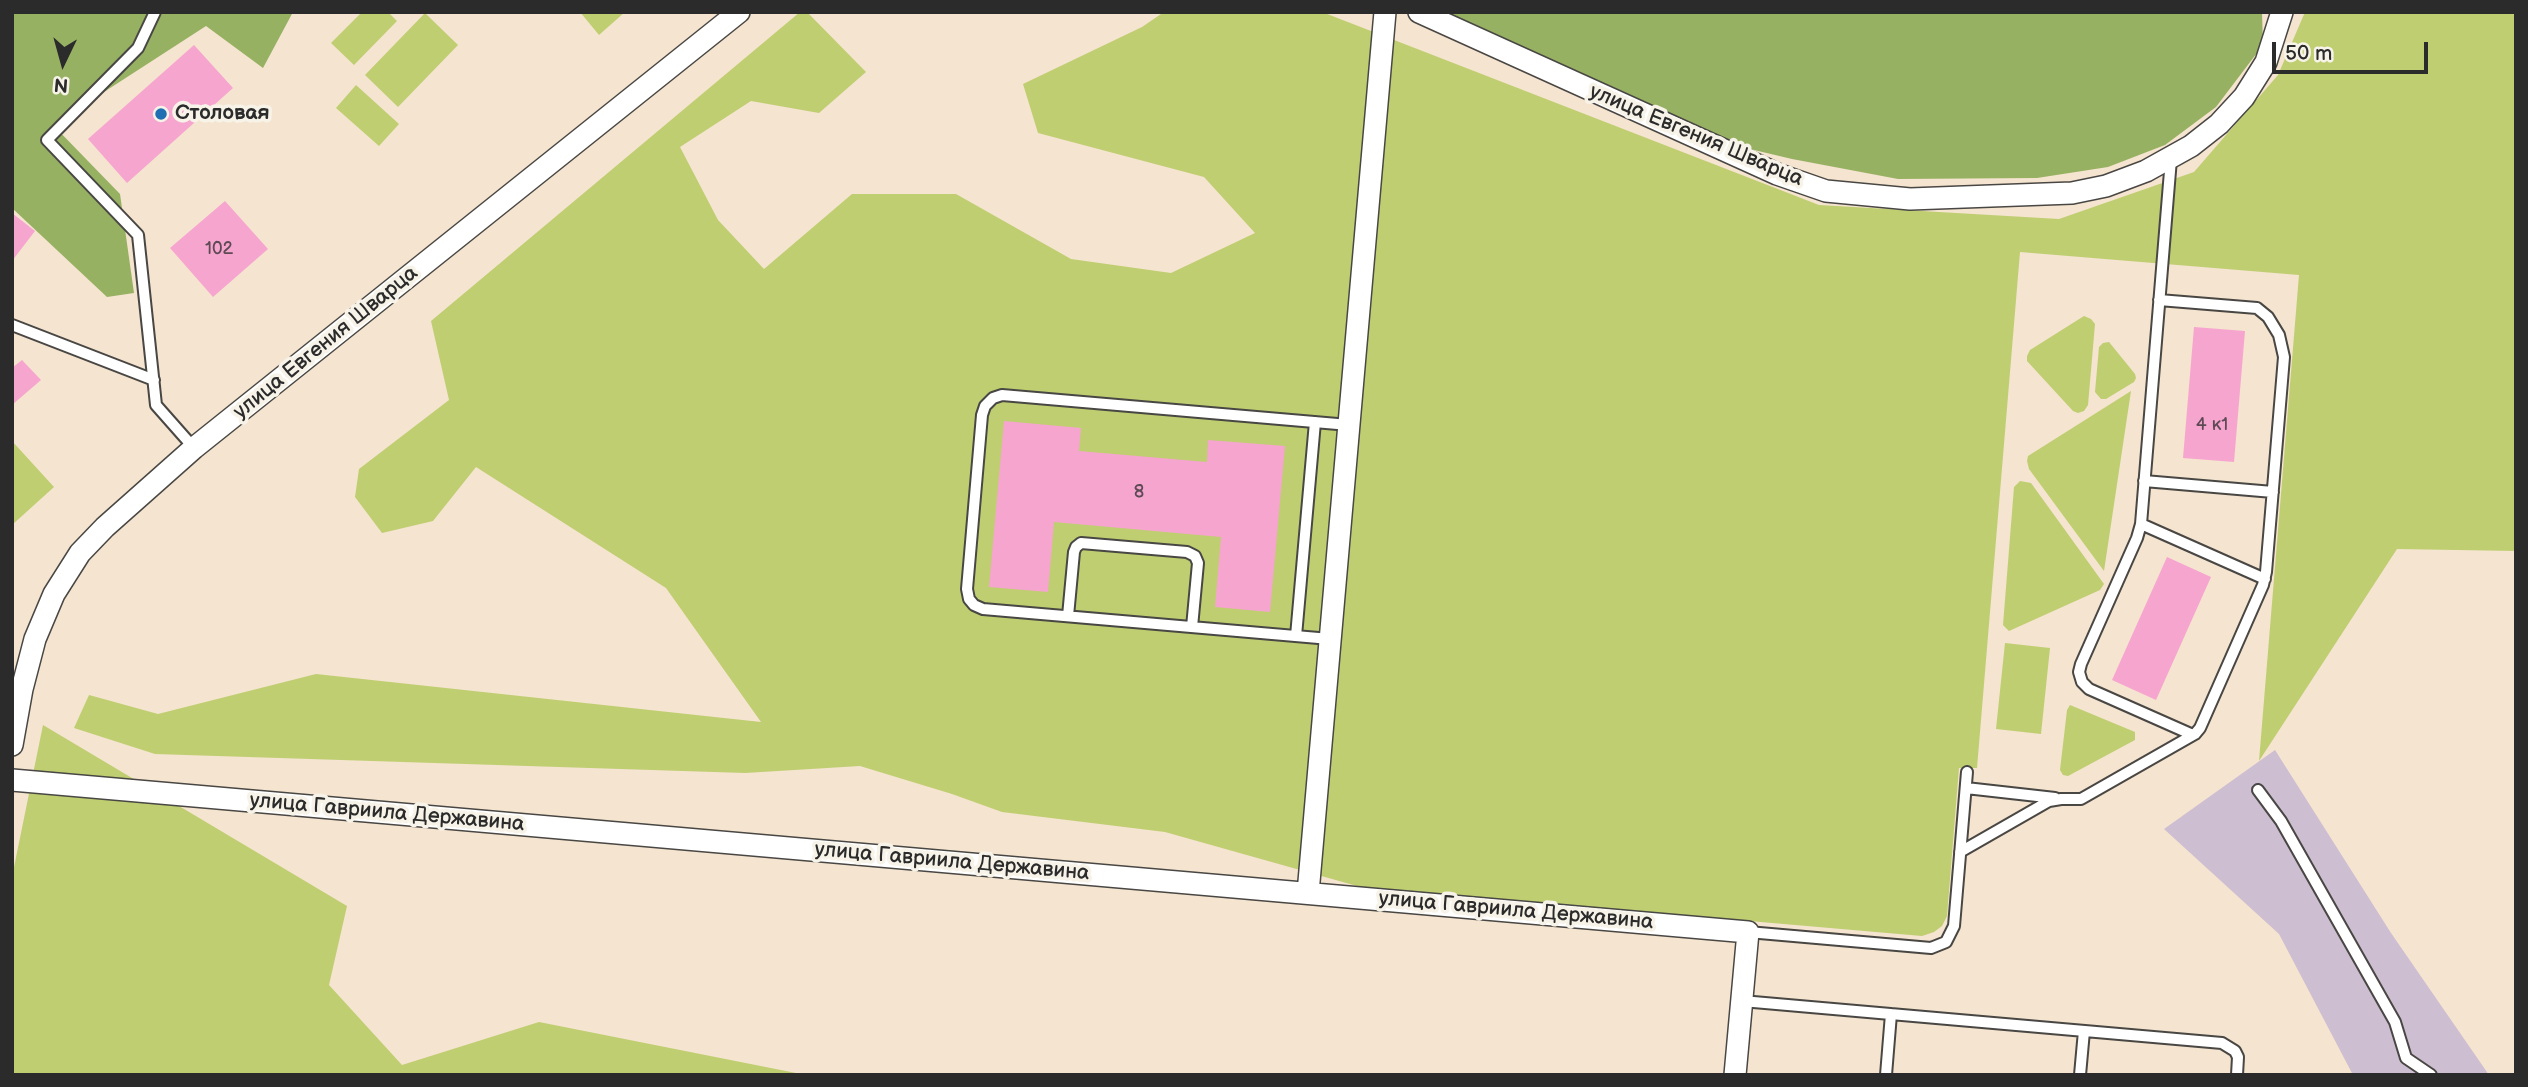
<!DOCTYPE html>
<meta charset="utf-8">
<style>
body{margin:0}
#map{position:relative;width:2528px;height:1087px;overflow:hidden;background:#f5e4cf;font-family:"Balsamiq Sans",sans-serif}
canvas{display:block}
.frame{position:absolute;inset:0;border:14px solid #2b2b2b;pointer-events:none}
.north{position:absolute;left:28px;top:28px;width:70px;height:70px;-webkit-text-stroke:5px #f7f3e8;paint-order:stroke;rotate:185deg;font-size:19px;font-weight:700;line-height:28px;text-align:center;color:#2b2b2b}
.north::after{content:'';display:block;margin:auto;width:24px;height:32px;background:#2b2b2b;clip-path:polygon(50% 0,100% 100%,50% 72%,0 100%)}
.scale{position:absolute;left:2272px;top:42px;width:156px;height:32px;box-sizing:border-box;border:4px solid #2b2b2b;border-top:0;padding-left:9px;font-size:21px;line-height:24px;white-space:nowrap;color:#2b2b2b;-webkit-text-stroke:5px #f7f3e8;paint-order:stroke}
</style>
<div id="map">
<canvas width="2528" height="1087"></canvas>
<div class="frame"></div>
<div class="north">N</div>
<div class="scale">50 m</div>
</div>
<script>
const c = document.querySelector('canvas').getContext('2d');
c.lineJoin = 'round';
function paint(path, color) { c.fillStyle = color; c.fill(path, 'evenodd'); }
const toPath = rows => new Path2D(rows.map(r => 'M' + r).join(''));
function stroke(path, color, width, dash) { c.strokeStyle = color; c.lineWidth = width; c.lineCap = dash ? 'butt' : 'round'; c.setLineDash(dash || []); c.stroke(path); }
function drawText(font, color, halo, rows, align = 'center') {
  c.font = font + ' "Balsamiq Sans",sans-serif'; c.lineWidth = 7; c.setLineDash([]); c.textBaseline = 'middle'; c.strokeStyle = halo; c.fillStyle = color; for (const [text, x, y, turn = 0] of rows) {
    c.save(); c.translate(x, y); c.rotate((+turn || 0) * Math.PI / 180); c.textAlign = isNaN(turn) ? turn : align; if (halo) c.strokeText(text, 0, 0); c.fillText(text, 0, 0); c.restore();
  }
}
paint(toPath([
 [2275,750,2391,933,2489,1075,2353,1075,2279,934,2164,829]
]), '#cdbed2');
paint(toPath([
 [362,12,388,12,397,21,354,65,331,43],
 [580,12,625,12,599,35],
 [800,12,807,12,866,72,819,113,751,101,680,147,718,220,764,269,852,194,956,194,1071,259,1171,273,1255,233,1204,177,1038,133,1023,84,1142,27,1164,12,1322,12,1819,205,2059,219,2194,172,2278,75,2305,12,2516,12,2516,551,2397,549,2259,761,2299,275,2020,252,1977,768,1959,768,1947,916,1942,926,1934,932,1922,936,1703,917,1421,904,1165,832,1002,812,952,794,860,766,745,773,155,754,74,728,89,695,158,714,316,674,761,722,666,588,476,467,433,521,382,533,355,497,359,469,449,400,431,321],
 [425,13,458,45,398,107,365,75],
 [356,85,399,124,379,146,336,108],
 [2084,316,2091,319,2095,324,2088,405,2084,411,2078,413,2073,411,2027,361,2027,356,2030,350],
 [2109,342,2135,374,2136,378,2134,382,2106,399,2101,399,2095,392,2099,347,2103,343],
 [2131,391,2104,571,2029,469,2027,461,2028,456],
 [12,441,54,487,12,525],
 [2020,481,2031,483,2104,584,2100,590,2009,631,2003,625,2014,487],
 [2005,643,2050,648,2041,734,1996,729],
 [2070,705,2135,732,2135,740,2068,776,2063,775,2060,770,2067,710],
 [43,725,347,906,329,985,402,1065,539,1022,806,1075,12,1075,12,877]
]), '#bfce71');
paint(toPath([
 [12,12,293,12,263,68,206,26,53,125,120,194,134,293,107,297,12,208],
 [1406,12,2262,12,2263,45,2216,107,2165,145,2108,167,2037,178,1898,179,1792,159,1716,141]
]), '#97b163');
paint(toPath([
 [194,45,233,88,127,183,88,139],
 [225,201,268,249,213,297,170,248],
 [12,213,35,231,12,261],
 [2194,327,2245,331,2234,462,2183,458],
 [22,360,41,380,12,405,12,368],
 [1004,421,1081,428,1079,451,1207,462,1208,440,1285,446,1270,612,1215,607,1221,537,1054,522,1048,592,989,587],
 [2167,557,2211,577,2156,700,2112,680]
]), '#f6a5cf');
const lane = toPath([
 [155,12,138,48,47,140,138,235,156,405,194,448],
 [2171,159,2141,524,2137,538,2081,664,2079,672,2082,682,2089,689,2193,735],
 [12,325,154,380],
 [2144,481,2273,492],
 [2141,524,2265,579],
 [1068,616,1074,552,1076,547,1081,543,1187,552,1195,556,1198,563,1192,627],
 [1296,636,1315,422],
 [1330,639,983,609,974,605,969,599,967,589,982,415,985,406,993,398,1002,395,1349,425],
 [1966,788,2055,798],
 [2258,790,2281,821,2395,1022,2406,1058,2431,1075],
 [1960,852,2049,801,2061,799,2081,799,2195,734,2200,728,2263,585,2266,572,2284,357,2279,335,2268,317,2257,308,2159,300],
 [1748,932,1931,948,1946,942,1954,926,1967,772],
 [1742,1001,2222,1043,2235,1051,2238,1057,2237,1075],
 [1886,1075,1891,1014],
 [2080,1075,2084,1031]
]);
const street = toPath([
 [1419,12,1777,174,1826,191,1910,199,2072,193,2106,186,2146,171,2191,146,2219,124,2244,97,2266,62,2282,12],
 [12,745,22,689,35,639,54,594,80,553,105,527,194,448,739,12],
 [12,780,1748,932,1735,1075],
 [1308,893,1385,12]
]);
stroke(lane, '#494744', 14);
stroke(street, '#494744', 24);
stroke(lane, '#fff', 10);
stroke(street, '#fff', 21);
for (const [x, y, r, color] of [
 [161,114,7,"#1f6fb2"]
]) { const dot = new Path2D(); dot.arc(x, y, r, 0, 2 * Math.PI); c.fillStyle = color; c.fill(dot); stroke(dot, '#f7f3e8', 2.5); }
drawText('18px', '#5e4a54', null, [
 ["102",219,249],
 ["4 к1",2212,425],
 ["8",1139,492]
]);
drawText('bold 21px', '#2b2b2b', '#f7f3e8', [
 ["Столовая",175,114]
], 'left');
drawText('21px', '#2b2b2b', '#f7f3e8', [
 ["улица Евгения Шварца",1696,136,23],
 ["улица Евгения Шварца",326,343,-39],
 ["улица Гавриила Державина",387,813,5],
 ["улица Гавриила Державина",952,862,5],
 ["улица Гавриила Державина",1516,911,5]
]);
</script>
